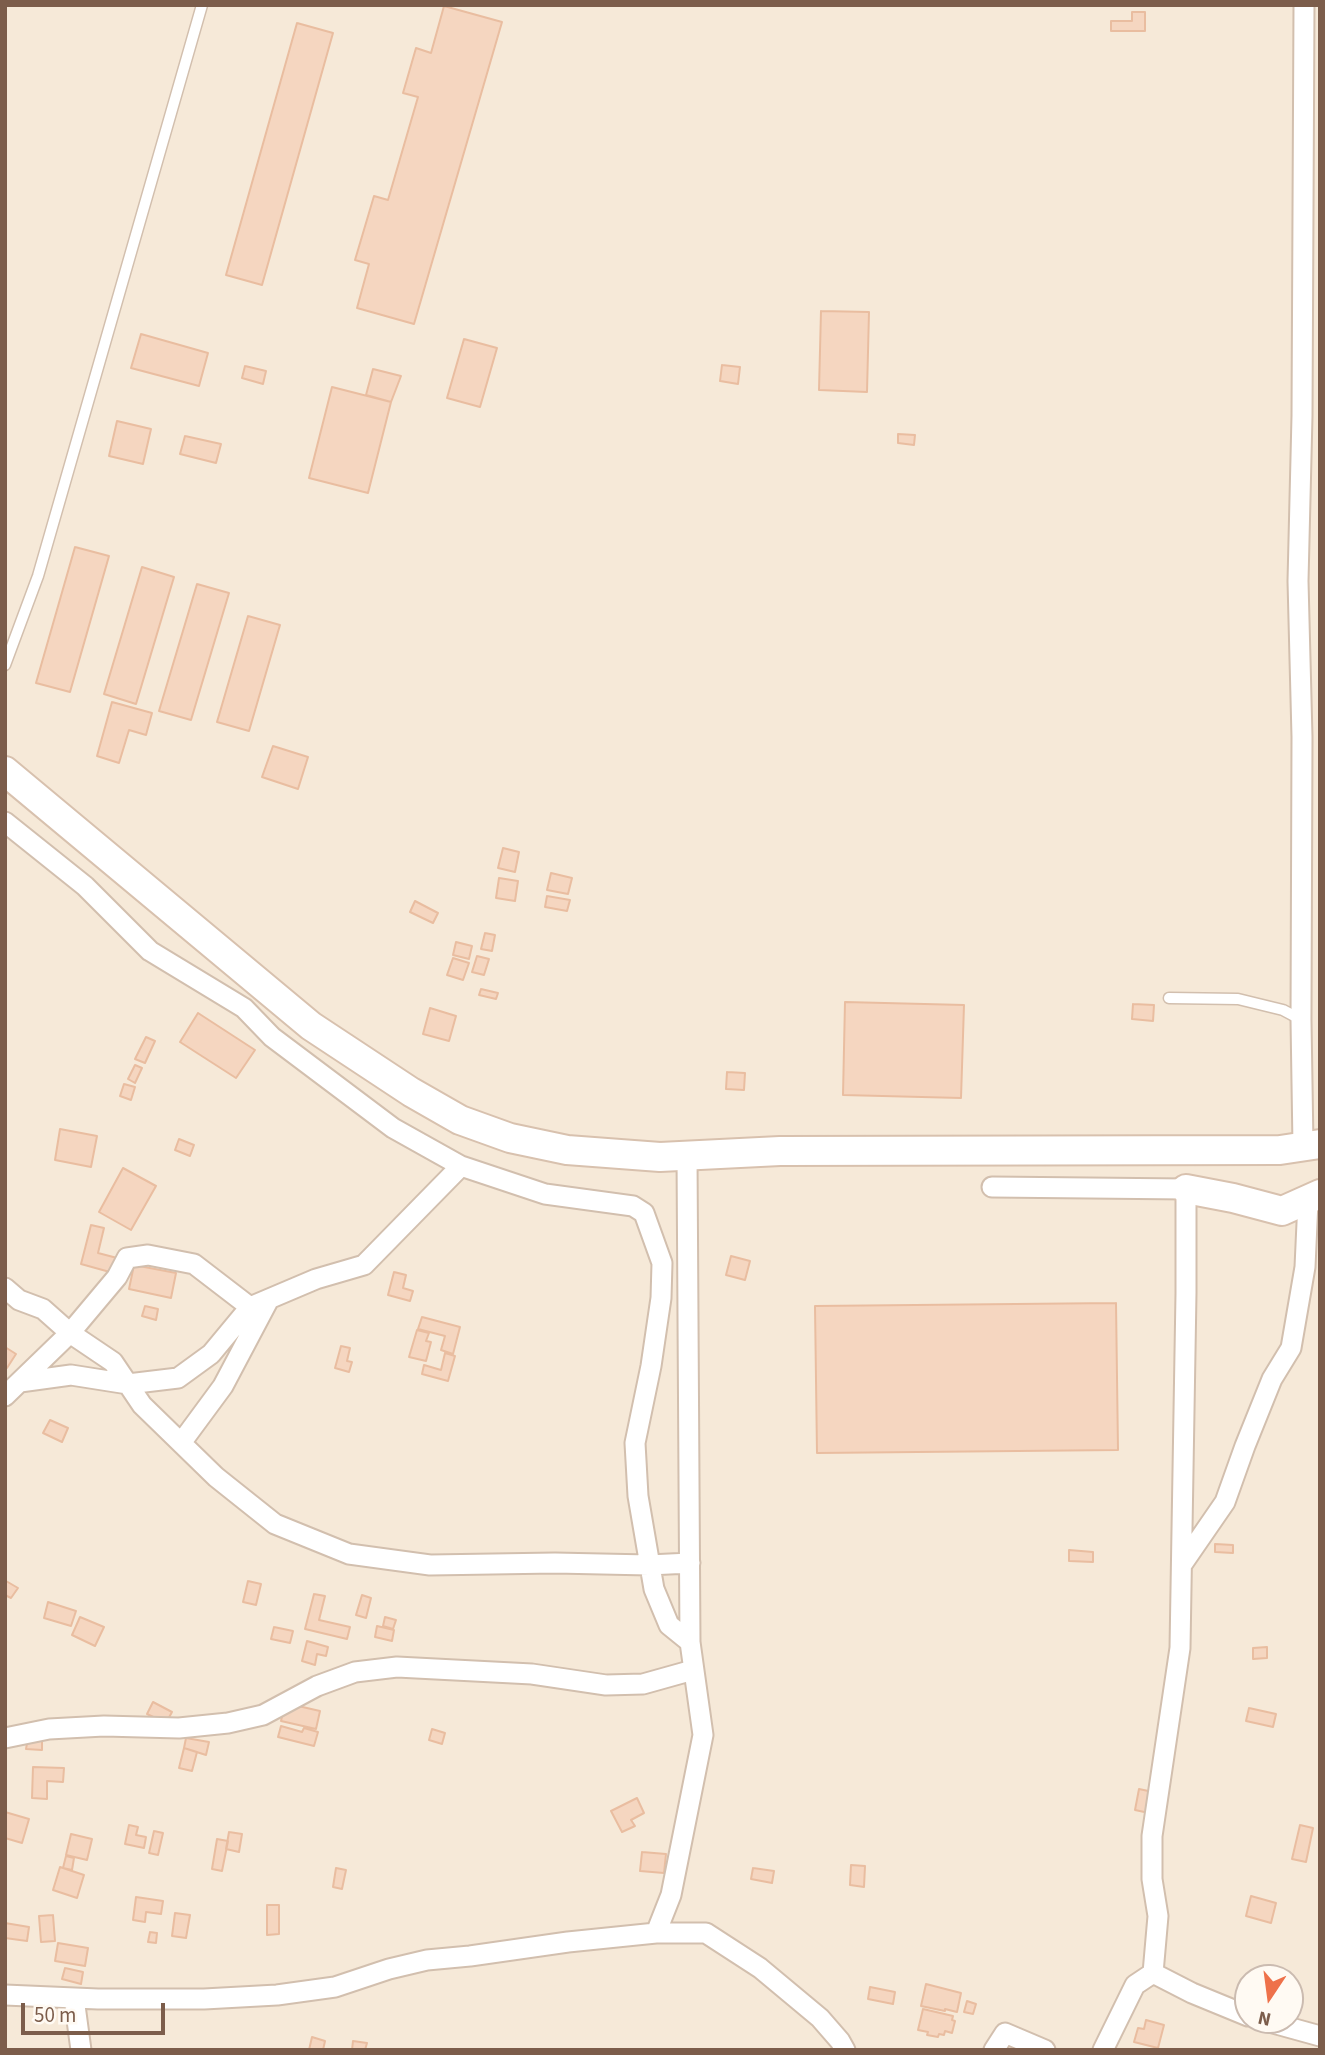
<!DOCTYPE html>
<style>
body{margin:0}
#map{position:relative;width:1325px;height:2055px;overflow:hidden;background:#fef7eb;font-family:"Source Sans 3",sans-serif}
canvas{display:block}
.frame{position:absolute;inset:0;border:7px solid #7c5d4b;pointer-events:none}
.north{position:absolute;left:1234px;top:1964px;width:70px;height:70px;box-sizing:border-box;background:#fffaf3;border:2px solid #cbbbb0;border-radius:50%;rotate:193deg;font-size:19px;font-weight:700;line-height:28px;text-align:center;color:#7c5d4b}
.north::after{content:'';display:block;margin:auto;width:24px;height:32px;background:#ee714a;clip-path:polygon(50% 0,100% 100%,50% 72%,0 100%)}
.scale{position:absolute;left:21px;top:2003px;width:144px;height:32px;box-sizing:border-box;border:4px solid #7c5d4b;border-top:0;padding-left:9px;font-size:21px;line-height:24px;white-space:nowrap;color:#7c5d4b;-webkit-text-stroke:5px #fffaf3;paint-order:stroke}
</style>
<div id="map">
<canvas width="1325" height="2055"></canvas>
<div class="frame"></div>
<div class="north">N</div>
<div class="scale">50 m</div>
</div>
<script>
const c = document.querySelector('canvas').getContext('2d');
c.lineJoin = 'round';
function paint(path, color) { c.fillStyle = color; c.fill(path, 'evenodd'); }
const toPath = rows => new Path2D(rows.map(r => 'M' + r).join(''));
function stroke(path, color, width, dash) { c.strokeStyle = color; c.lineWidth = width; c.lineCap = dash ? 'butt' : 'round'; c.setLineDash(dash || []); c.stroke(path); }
paint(toPath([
 [5,5,1320,5,1320,2050,5,2050],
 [1248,1978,1290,1978,1290,2020,1248,2020]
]), '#f6e9d8');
const building = toPath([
 [444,6,502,22,414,324,357,308,369,264,355,260,374,196,388,200,418,97,403,93,416,48,431,53,444,6],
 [1132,12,1145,12,1145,31,1111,31,1111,21,1132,21,1132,12],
 [297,23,333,33,262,285,226,275,297,23],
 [821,311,869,312,867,392,819,390,821,311],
 [141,334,208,353,199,386,131,368,141,334],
 [464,339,497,348,480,407,447,398,464,339],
 [722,365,740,367,738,384,720,381,722,365],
 [245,366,266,371,263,384,242,378,245,366],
 [373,369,401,376,391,402,366,395,373,369],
 [332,387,391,402,368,493,309,478,332,387],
 [117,421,151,429,143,464,109,456,117,421],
 [898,434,915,435,914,445,898,443,898,434],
 [185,436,221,444,216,463,180,454,185,436],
 [75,547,109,556,70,692,36,683,75,547],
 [142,567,174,577,136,704,104,694,142,567],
 [197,584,229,593,191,720,159,711,197,584],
 [248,616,280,625,249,731,217,722,248,616],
 [112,702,152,713,146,735,129,730,119,763,97,756,112,702],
 [273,746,308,757,298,789,262,777,273,746],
 [503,848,519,852,515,872,498,868,503,848],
 [551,873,572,878,568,894,547,890,551,873],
 [499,878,518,881,515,901,496,898,499,878],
 [547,896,570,900,567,911,545,907,547,896],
 [415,901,438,913,433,923,410,912,415,901],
 [485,933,495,935,492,951,481,949,485,933],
 [456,942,472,946,469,959,453,955,456,942],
 [477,956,489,959,484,975,472,972,477,956],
 [453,958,469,963,463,980,447,975,453,958],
 [481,989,498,993,496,999,479,995,481,989],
 [845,1002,964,1005,961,1098,843,1095,845,1002],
 [1133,1004,1154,1005,1153,1021,1132,1019,1133,1004],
 [430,1008,456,1016,449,1041,423,1034,430,1008],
 [198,1013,255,1050,236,1078,180,1042,198,1013],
 [146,1037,155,1041,145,1063,135,1059,146,1037],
 [135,1065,142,1068,135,1083,128,1079,135,1065],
 [727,1072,745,1073,744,1090,726,1089,727,1072],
 [124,1084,135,1087,131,1100,120,1096,124,1084],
 [60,1129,97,1136,91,1167,55,1160,60,1129],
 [179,1139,194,1145,190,1156,175,1150,179,1139],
 [123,1168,156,1186,131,1230,99,1212,123,1168],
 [91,1225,104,1228,98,1253,121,1259,117,1274,81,1264,91,1225],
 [731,1256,750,1261,745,1280,726,1275,731,1256],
 [134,1265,176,1273,171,1298,129,1289,134,1265],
 [394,1272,406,1275,403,1288,413,1291,410,1301,388,1295,394,1272],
 [1116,1303,1118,1450,817,1453,815,1306,1116,1303],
 [145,1306,158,1309,156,1320,142,1316,145,1306],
 [422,1317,460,1327,453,1354,441,1350,445,1336,418,1329,422,1317],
 [417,1330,429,1333,426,1341,431,1342,426,1361,409,1357,417,1330],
 [341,1346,350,1348,347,1361,352,1362,349,1372,335,1368,341,1346],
 [5,1347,16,1354,7,1368,5,1367,5,1347],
 [445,1353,455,1356,448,1381,422,1374,424,1365,441,1370,445,1353],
 [50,1420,68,1428,62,1442,43,1433,50,1420],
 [1215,1544,1233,1545,1233,1553,1215,1552,1215,1544],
 [1069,1550,1093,1552,1093,1562,1069,1561,1069,1550],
 [6,1581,18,1588,11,1598,5,1595,6,1581],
 [248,1581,261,1584,256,1605,243,1602,248,1581],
 [314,1594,325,1596,319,1620,350,1627,347,1639,305,1629,314,1594],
 [362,1595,371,1598,366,1618,356,1615,362,1595],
 [48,1602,76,1611,71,1626,44,1618,48,1602],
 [80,1617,104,1627,95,1646,72,1635,80,1617],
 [385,1617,396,1620,393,1629,383,1626,385,1617],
 [377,1626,394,1630,392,1641,375,1637,377,1626],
 [274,1627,293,1631,290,1643,271,1639,274,1627],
 [307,1641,328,1647,326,1656,317,1654,315,1665,302,1661,307,1641],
 [1267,1647,1267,1658,1253,1659,1253,1648,1267,1647],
 [153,1702,172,1712,166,1723,147,1714,153,1702],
 [285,1703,320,1711,316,1729,281,1721,285,1703],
 [1249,1708,1276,1714,1273,1727,1246,1721,1249,1708],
 [281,1726,302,1732,304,1728,318,1732,314,1746,278,1737,281,1726],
 [432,1729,445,1733,442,1744,429,1740,432,1729],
 [28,1738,42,1738,42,1750,26,1749,28,1738],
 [186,1738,209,1742,206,1755,184,1748,186,1738],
 [184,1748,197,1752,192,1771,179,1768,184,1748],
 [33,1767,64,1768,63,1782,47,1781,47,1799,32,1798,33,1767],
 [1139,1789,1153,1792,1149,1813,1135,1810,1139,1789],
 [637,1798,644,1813,631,1820,635,1826,622,1832,611,1811,637,1798],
 [5,1812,29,1819,22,1843,5,1838,5,1812],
 [129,1825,138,1827,136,1835,146,1837,144,1848,125,1844,129,1825],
 [1300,1825,1313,1828,1306,1862,1292,1859,1300,1825],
 [154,1831,163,1833,158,1855,149,1853,154,1831],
 [229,1832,242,1834,239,1852,226,1849,229,1832],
 [71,1834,92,1839,87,1860,66,1855,71,1834],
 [217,1839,228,1841,222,1871,212,1869,217,1839],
 [642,1852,666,1854,664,1873,640,1871,642,1852],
 [66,1856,74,1858,72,1870,63,1868,66,1856],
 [851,1865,865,1866,864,1887,850,1885,851,1865],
 [60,1867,84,1875,77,1898,53,1890,60,1867],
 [336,1868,346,1870,342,1889,333,1887,336,1868],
 [753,1868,774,1871,772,1883,751,1879,753,1868],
 [1251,1896,1276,1903,1271,1923,1246,1916,1251,1896],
 [136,1897,163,1901,161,1914,146,1912,145,1922,133,1920,136,1897],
 [267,1905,279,1905,279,1934,267,1935,267,1905],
 [175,1913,190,1915,186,1938,172,1936,175,1913],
 [53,1915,55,1941,41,1942,39,1916,53,1915],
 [5,1923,29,1927,27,1941,5,1938,5,1923],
 [150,1932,157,1933,156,1943,148,1942,150,1932],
 [58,1943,88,1948,85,1966,55,1961,58,1943],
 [65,1968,83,1972,81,1984,62,1979,65,1968],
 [926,1984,961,1993,957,2012,945,2009,945,2011,921,2006,926,1984],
 [870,1987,895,1992,893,2004,868,1999,870,1987],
 [967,2001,976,2004,973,2014,964,2012,967,2001],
 [923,2009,953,2016,952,2020,955,2021,952,2033,945,2031,944,2035,939,2034,938,2037,927,2035,928,2032,918,2030,923,2009],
 [1146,2020,1164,2025,1158,2048,1134,2042,1138,2028,1144,2029,1146,2020],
 [312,2037,325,2041,323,2050,309,2050,312,2037],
 [353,2041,367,2043,365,2050,352,2050,353,2041]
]);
paint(building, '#f5d6c0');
stroke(building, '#e9bda0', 2);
const lane = toPath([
 [5,665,38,576,202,5],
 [1169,998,1238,999,1283,1010,1300,1019]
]);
const street = toPath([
 [5,822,85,886,150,951,244,1008,272,1037,393,1128,461,1166],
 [1303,1146,1301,1020,1302,737,1298,581,1302,416,1304,5],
 [992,1187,1186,1189,1186,1293,1180,1648,1152,1836,1152,1879,1158,1916,1153,1973],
 [5,1288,19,1300,43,1309,70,1333,117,1277,127,1258,148,1255,194,1264,250,1307,316,1279,364,1265,461,1166,545,1194,633,1206,644,1213,662,1263,661,1298,651,1366,635,1443,638,1496,654,1589,669,1625,690,1642],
 [20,1382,71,1375,128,1384,178,1378,211,1354,250,1307],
 [5,1396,70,1333,113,1362,142,1405,216,1477,275,1524,349,1554,430,1565,555,1563,649,1565,690,1563],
 [181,1443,223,1386,269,1299],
 [1183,1563,1225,1502,1245,1446,1272,1379,1291,1348,1305,1267,1308,1201],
 [5,1738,49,1729,104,1726,179,1728,228,1723,263,1715,317,1686,355,1672,397,1667,532,1674,606,1685,643,1684,693,1670],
 [656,1933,671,1895,703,1735,690,1642,687,1155],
 [5,1995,98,1999,204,1999,277,1995,335,1987,389,1969,427,1960,470,1956,568,1942,656,1933,706,1933,760,1968,820,2018,840,2041,845,2050],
 [74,1998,81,2050],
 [1262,2020,1320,2036],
 [994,2050,1005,2033,1045,2050],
 [1103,2050,1135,1985,1153,1973,1192,1993,1248,2016]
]);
const secondary = toPath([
 [5,771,311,1026,411,1092,460,1120,510,1138,567,1150,660,1157,780,1151,1280,1150,1320,1144],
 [1186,1189,1233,1198,1282,1211,1320,1194]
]);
stroke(lane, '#d2bfae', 13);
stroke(street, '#d2bfae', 23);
stroke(secondary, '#d8c1ae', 32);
stroke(lane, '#fff', 10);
stroke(street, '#fff', 19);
stroke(secondary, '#fff', 28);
</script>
